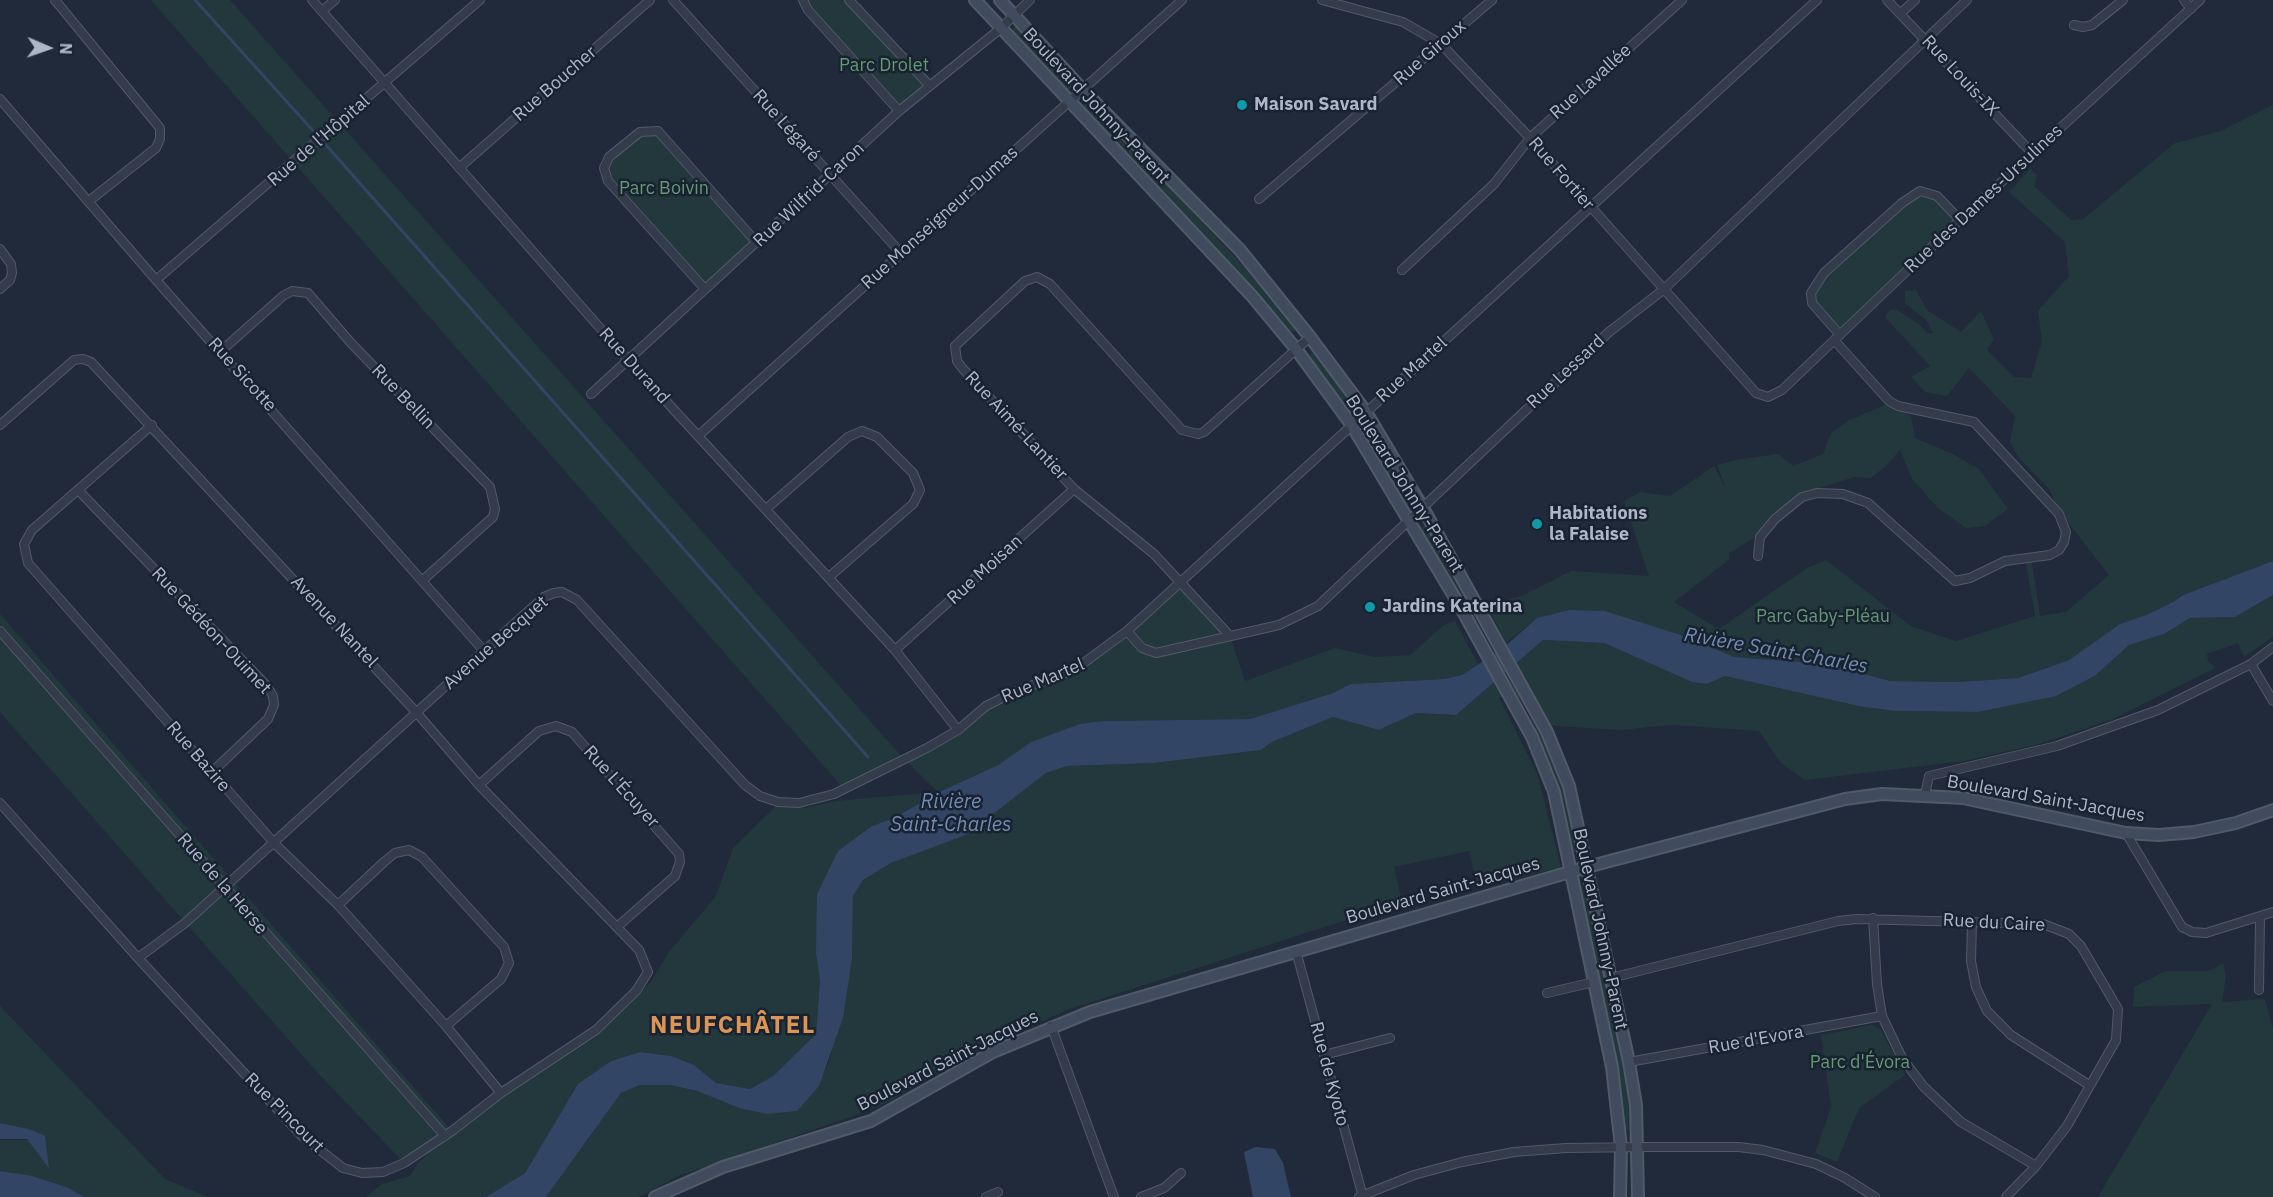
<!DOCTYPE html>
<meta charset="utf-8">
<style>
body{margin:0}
#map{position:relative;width:2273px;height:1197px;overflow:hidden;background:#202a3b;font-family:"IBM Plex Sans",sans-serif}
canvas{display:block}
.north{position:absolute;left:18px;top:18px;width:60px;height:60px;-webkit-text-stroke:4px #192230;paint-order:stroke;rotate:92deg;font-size:16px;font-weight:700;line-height:24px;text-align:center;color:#aeb7c7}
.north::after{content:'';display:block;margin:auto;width:21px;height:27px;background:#aeb7c7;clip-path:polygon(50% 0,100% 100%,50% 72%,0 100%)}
</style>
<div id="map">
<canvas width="2273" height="1197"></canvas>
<div class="north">N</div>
</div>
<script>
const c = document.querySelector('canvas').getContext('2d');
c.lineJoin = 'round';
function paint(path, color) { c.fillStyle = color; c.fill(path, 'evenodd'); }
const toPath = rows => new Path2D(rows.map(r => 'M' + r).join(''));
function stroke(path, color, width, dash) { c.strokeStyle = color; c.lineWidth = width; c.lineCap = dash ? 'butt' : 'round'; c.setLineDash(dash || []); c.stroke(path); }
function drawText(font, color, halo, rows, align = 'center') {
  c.font = font + ' "IBM Plex Sans",sans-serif'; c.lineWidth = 5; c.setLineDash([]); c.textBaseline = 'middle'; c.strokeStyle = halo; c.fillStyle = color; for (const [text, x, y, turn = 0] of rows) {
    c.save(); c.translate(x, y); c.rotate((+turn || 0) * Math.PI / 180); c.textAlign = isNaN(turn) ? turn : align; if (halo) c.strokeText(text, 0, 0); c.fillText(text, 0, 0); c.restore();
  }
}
paint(toPath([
 [151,0,230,0,904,759,927,748,986,706,1074,670,1181,581,1230,636,1245,681,1335,648,1374,657,1410,655,1444,625,1455,621,1478,664,1462,675,1444,679,1351,684,1333,693,1250,719,1103,721,1031,742,998,765,939,792,894,818,872,826,816,953,820,981,816,1034,773,1076,750,1089,716,1083,694,1065,672,1056,640,1052,611,1061,578,1084,525,1173,486,1197,366,1197,382,1184,410,1176,418,1163,448,1134,404,1163,316,1071,0,712,0,614,452,1131,596,1037,651,982,669,952,716,896,733,848,778,804,805,808,835,801,938,792,905,760,844,789],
 [803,0,849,0,929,85,899,111],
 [1014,27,1018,28,1070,84,1070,89,1066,90,1012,33],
 [1084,101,1089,103,1258,281,1296,327,1296,331,1290,332,1083,108],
 [2273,105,2273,561,2183,595,2173,602,2146,615,2120,624,2069,660,2018,678,1957,682,1890,681,1828,664,1734,657,1690,638,1537,618,1506,643,1486,604,1522,596,1571,571,1649,576,1624,501,1640,492,1670,496,1714,466,1726,489,1717,465,1736,460,1778,454,1793,466,1823,454,1831,433,1850,420,1887,404,1911,416,1915,438,1951,453,1979,469,2008,509,1985,526,1966,528,1938,508,1912,479,1900,450,1887,465,1871,478,1854,477,1807,492,1773,513,1761,534,1729,553,1730,559,1674,602,1719,629,1807,568,1826,560,1911,626,1956,641,2035,616,2025,558,2031,557,2040,616,2066,612,2109,575,2059,511,2050,490,2019,458,2010,442,2015,416,1969,368,1947,396,1925,392,1911,377,1930,366,1885,317,1890,310,1896,309,1919,324,1927,333,1933,333,1927,321,1905,303,1905,291,1916,290,1927,310,1961,332,1981,311,1994,339,1987,350,2014,377,2031,378,2042,341,2038,311,2069,276,2065,242,2009,192,2030,169,2037,176,2034,186,2071,220,2083,219,2175,143,2221,131],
 [652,129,757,243,704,288,608,181,604,168,640,132],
 [1928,191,1960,220,1840,335,1812,303,1816,284,1902,203],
 [1314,352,1355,406,1352,412,1348,411,1310,358,1311,353],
 [1365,425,1412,500,1409,505,1405,504,1361,430],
 [1424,525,1464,595,1460,598,1421,530],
 [2273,595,2273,637,2244,657,2238,643,2207,654,2208,661,2215,668,2113,719,2039,744,1964,761,1805,780,1781,763,1759,731,1673,725,1619,730,1557,726,1545,724,1532,699,1499,697,1538,776,1561,867,1478,888,1469,851,1394,867,1402,902,1070,1009,960,1058,888,1102,868,1111,678,1176,639,1197,546,1197,621,1093,640,1085,670,1085,697,1091,739,1108,826,1069,842,1018,852,959,853,896,863,880,891,863,966,835,1046,773,1066,766,1154,763,1261,750,1272,742,1333,717,1379,730,1416,713,1456,715,1543,640,1604,643,1692,682,1707,684,1725,676,1863,707,1896,711,1978,712,2096,675,2129,645,2164,634,2190,618,2235,617],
 [1537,727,1550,750,1562,782,1577,852,1573,852,1556,780,1534,729],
 [1580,886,1585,886,1623,1058,1629,1101,1628,1131,1625,1131,1619,1076],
 [2223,963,2226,977,2222,1002,2265,999,2273,1028,2273,1197,2098,1197,2212,1004,2133,1007,2134,987,2166,971,2208,971],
 [0,1006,165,1179,208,1197,84,1197,67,1187,0,1171,0,1140,28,1140,48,1164,29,1129,0,1123],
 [1872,1025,1881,1030,1905,1075,1859,1108,1837,1162,1815,1153,1831,1107,1821,1035]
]), '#22383c');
paint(toPath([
 [2273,561,2273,595,2235,617,2190,618,2164,634,2129,645,2096,675,2056,696,1978,712,1896,711,1863,707,1725,676,1707,684,1692,682,1604,643,1543,640,1456,715,1416,713,1379,730,1333,717,1272,742,1261,750,1154,763,1067,766,1046,773,966,835,891,863,863,880,853,896,852,959,843,1018,819,1086,797,1111,767,1114,739,1108,697,1091,670,1085,640,1085,621,1093,546,1197,486,1197,525,1173,578,1084,611,1061,640,1052,672,1056,694,1065,716,1083,750,1089,773,1076,816,1034,820,981,816,953,817,894,838,851,872,826,894,818,939,792,998,765,1031,742,1080,724,1103,721,1250,719,1333,693,1351,684,1444,679,1462,675,1503,648,1537,618,1569,610,1605,611,1690,638,1734,657,1828,664,1890,681,1957,682,2018,678,2069,660,2120,624,2146,615,2173,602,2183,595],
 [0,1123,29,1129,45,1136,49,1168,54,1175,27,1139,0,1139],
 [1255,1147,1275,1149,1283,1163,1291,1197,1253,1197,1244,1152],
 [0,1171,32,1176,69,1188,84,1197,0,1197]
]), '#324564');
stroke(toPath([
 [195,0,316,134],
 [326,145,868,757]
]), '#324564', 3);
const street = toPath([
 [55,0,160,128,160,139,156,148,89,201],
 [312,0,629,361,895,650,958,730],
 [673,0,900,252],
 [803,0,808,10,899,111],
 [849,0,929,85],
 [1322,0,1403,22,1441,44,1530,138,1756,393,1768,397,1782,390,1960,220,2200,0],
 [1887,0,2032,153],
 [2184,0,2191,9],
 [322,11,335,0],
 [1901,13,1915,0],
 [2074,25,2083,27,2092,25,2123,0],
 [0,99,156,280,484,651],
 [459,168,650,0],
 [1259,199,1492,0],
 [0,249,11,264,12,273,10,280,0,289],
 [1402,270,1494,184,1530,138,1682,0],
 [156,280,480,0],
 [704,288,608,181,604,168,609,157,640,132,658,131,757,243],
 [1840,335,1812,303,1811,293,1824,273,1902,203,1920,191,1937,196,1960,220],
 [221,351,283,296,292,291,308,293,351,343,490,487,495,509,493,517,423,580],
 [591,394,899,111,1000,29,1030,0],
 [0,425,74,360,83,359,91,362,416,712,479,785,639,950,648,972,636,991,596,1030,501,1093,452,1131,404,1163,383,1172,362,1173,343,1168,302,1136,138,958,0,803],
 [152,425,32,530,24,544,28,563,275,844,338,905,446,1026,501,1093],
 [698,436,1182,0],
 [79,491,267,686,273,696,274,705,268,719,211,773],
 [766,509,848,437,862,431,877,437,913,473,920,490,913,504,829,577],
 [1758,556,1760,537,1775,519,1802,497,1817,493,1843,494,1868,503,1955,581,1970,578,2005,561,2050,555,2059,550,2064,542,2066,532,2059,514,1974,422,1898,406,1889,401,1835,341],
 [0,631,445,1136],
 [1127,631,1142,648,1156,653,1279,625,1318,606,1609,332,1663,290,1967,0],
 [1230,636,1154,554,1074,489,963,369,957,361,955,346,1025,281,1037,277,1050,284,1182,430,1198,434,1204,432,1310,337],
 [895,650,1074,489],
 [2251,664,2273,701],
 [479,785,539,731,556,726,572,732,679,854,680,862,675,876,617,927],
 [1925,795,1929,776,2057,746,2158,710,2251,664,2273,647],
 [2126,833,2182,927,2192,932,2206,933,2273,912],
 [338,905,384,862,395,853,409,850,422,857,504,947,509,963,501,979,446,1026],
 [1873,918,1877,984,1882,1016,1902,1058,1924,1087,1961,1122,2036,1166],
 [1972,922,1971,961,1976,987,1987,1011,2011,1035,2089,1085],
 [1296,951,1363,1197],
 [138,958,185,923,484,651,544,597,554,593,562,592,577,600,745,785,760,796,778,802,799,803,834,794,927,748,958,730,986,706,1014,692,1074,670,1127,631,1817,0],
 [1611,978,1838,921,1857,919,2043,924,2069,934,2081,946,2118,1009,2116,1040,2067,1126,2036,1166,2006,1197],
 [2259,990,2260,916],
 [1547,993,1594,982],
 [1051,1026,1114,1197],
 [1324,1055,1390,1038],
 [1629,1062,1882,1016],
 [986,1197,998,1192],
 [1141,1197,1164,1188,1181,1173],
 [1359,1197,1414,1175,1462,1162,1514,1152,1566,1148,1647,1147,1739,1147,1763,1150,1816,1164,1845,1178,1875,1197]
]);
const secondary = toPath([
 [975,0,1252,296,1296,349,1351,424,1461,608,1532,737,1554,792,1612,1067,1621,1147,1620,1197],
 [1000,0,1083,90,1240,250,1310,337,1366,412,1423,508,1547,732,1569,786,1629,1062,1636,1105,1638,1197],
 [655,1197,723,1167,871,1121,993,1052,1090,1012,1587,867,1845,799,1882,794,1963,798,2126,833,2159,835,2194,832,2236,823,2273,810]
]);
stroke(street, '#515a69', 10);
stroke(secondary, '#515a69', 14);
stroke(street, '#343c4b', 8);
stroke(secondary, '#414b5e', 10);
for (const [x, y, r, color] of [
 [1242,105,6,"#0f9aa8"],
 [1537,524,6,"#0f9aa8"],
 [1370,607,6,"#0f9aa8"]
]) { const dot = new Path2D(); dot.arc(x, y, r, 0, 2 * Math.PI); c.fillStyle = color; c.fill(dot); stroke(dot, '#192230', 2); }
drawText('18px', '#aeb7c7', '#192230', [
 ["Rue Giroux",1430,53,-41],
 ["Rue Louis-IX",1960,76,47],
 ["Rue Lavallée",1591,82,-42],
 ["Rue Boucher",555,84,-41],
 ["Boulevard Johnny-Parent",1096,106,47],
 ["Rue Légaré",786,126,48],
 ["Rue de l'Hôpital",319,141,-41],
 ["Rue Fortier",1561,174,49],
 ["Rue Wilfrid-Caron",809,195,-43],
 ["Rue des Dames-Ursulines",1984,199,-43],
 ["Rue Monseigneur-Dumas",940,218,-42],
 ["Rue Durand",634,366,48],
 ["Rue Martel",1412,370,-42],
 ["Rue Lessard",1566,372,-43],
 ["Rue Sicotte",242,375,48],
 ["Rue Bellin",403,397,46],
 ["Rue Aimé-Lantier",1016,426,47],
 ["Boulevard Johnny-Parent",1404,484,58],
 ["Rue Moisan",985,570,-42],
 ["Avenue Nantel",334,622,47],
 ["Rue Gédéon-Ouimet",211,631,47],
 ["Avenue Becquet",496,643,-41],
 ["Rue Martel",1043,681,-23],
 ["Rue Bazire",198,757,49],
 ["Rue L'Écuyer",621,787,48],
 ["Boulevard Saint-Jacques",2046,799,10],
 ["Rue de la Herse",222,884,49],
 ["Boulevard Saint-Jacques",1443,891,-16],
 ["Rue du Caire",1994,923,3],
 ["Boulevard Johnny-Parent",1600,929,78],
 ["Rue d'Evora",1756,1040,-10],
 ["Boulevard Saint-Jacques",948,1061,-27],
 ["Rue de Kyoto",1329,1074,75],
 ["Rue Pincourt",284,1113,45]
]);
drawText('18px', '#649a73', '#192230', [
 ["Parc Drolet",884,66],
 ["Parc Boivin",664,189],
 ["Parc Gaby-Pléau",1823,617],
 ["Parc d'Évora",1860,1063]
]);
drawText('bold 18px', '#aeb7c7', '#192230', [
 ["Maison Savard",1254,105],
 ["Habitations",1549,514],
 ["la Falaise",1549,535],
 ["Jardins Katerina",1382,607]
], 'left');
drawText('italic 20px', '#748cb2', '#192230', [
 ["Rivière Saint-Charles",1776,651,10],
 ["Rivière",951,802],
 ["Saint-Charles",951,825]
]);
c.letterSpacing = '1.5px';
drawText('bold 24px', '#db9556', '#192230', [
 ["NEUFCHÂTEL",733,1026]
]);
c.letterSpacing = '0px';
</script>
